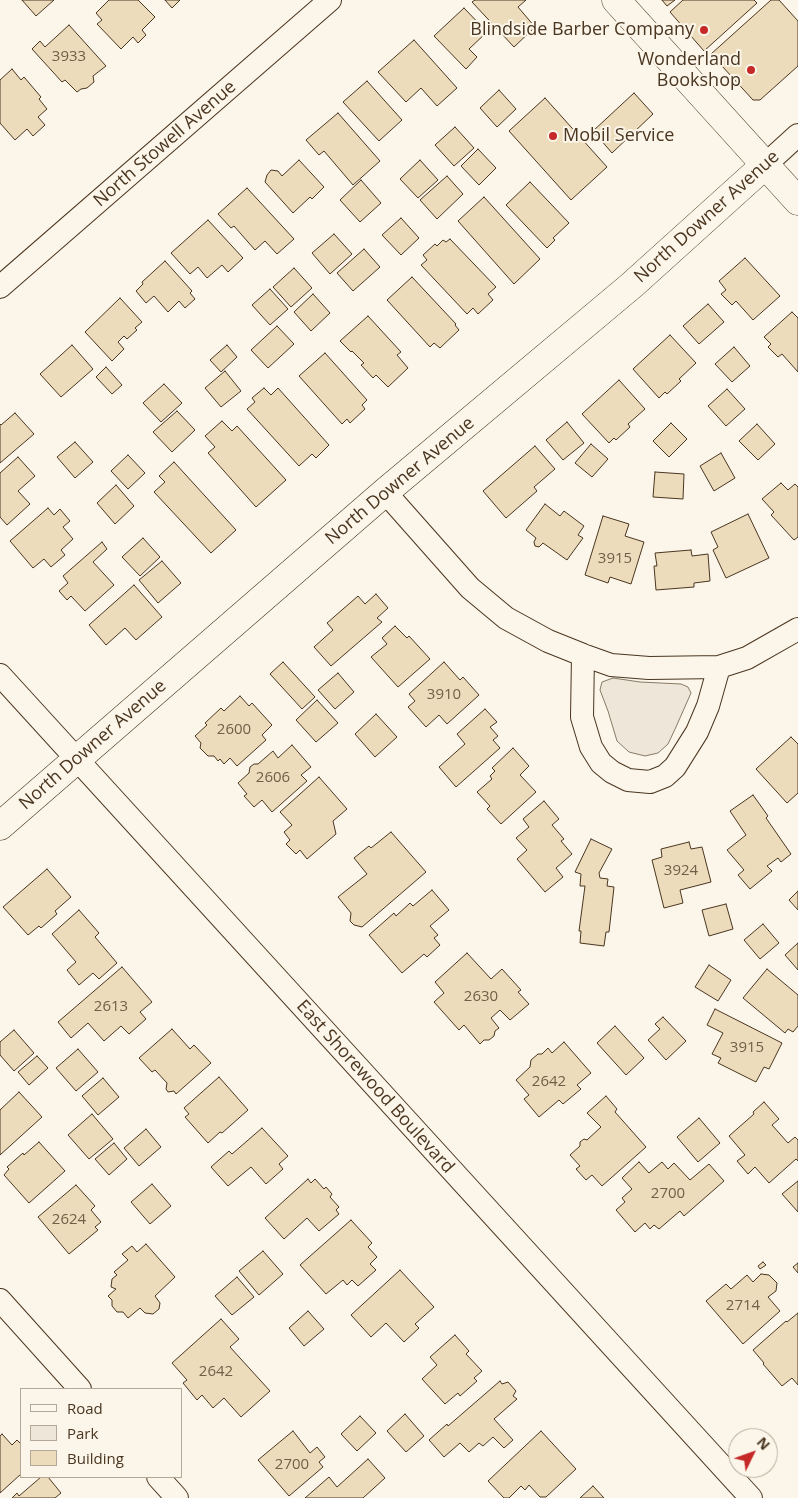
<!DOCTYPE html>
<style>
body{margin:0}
#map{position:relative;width:798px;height:1498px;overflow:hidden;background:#fbf6e9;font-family:"Open Sans",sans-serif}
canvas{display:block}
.legend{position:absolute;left:20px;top:1388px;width:162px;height:90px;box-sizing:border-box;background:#fbf6e9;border:1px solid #b4a999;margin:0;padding:6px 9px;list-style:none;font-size:15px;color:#4a3520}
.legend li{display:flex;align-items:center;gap:10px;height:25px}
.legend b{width:25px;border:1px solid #b4a999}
.north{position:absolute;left:728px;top:1428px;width:50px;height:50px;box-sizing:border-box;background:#fbf6e9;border:1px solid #b4a999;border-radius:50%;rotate:48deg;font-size:14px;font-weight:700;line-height:20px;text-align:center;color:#4a3520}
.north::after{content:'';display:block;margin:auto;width:18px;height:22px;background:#c62828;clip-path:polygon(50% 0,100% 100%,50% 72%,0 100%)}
</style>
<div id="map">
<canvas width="798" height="1498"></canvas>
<ul class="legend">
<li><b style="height:6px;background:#fbf6e9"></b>Road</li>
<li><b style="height:14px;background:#ede6d9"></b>Park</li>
<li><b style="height:14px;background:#ecdcbc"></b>Building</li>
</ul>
<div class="north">N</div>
</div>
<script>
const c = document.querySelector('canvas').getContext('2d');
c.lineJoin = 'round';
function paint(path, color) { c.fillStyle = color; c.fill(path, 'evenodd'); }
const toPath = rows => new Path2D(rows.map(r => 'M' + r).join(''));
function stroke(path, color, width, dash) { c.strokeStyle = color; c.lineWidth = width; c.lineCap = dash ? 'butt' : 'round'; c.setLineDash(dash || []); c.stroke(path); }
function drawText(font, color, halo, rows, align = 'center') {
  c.font = font + ' "Open Sans",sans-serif'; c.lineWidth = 4; c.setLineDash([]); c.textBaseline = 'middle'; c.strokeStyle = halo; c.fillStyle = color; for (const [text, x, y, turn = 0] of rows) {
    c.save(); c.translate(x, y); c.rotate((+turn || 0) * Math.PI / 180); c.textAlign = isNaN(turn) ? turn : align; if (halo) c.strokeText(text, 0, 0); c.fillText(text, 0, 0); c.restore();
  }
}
const green = toPath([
 [613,678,640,682,681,684,688,687,691,693,676,727,668,744,658,753,645,756,629,752,617,741,608,711,600,690,602,682,613,678]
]);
paint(green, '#ede6d9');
stroke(green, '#887966', 1);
const building = toPath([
 [22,0,54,0,36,16,22,0],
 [109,0,138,0,155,17,142,30,146,35,138,43,133,37,121,49,97,24,102,20,96,13,109,0],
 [165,0,180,0,172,8,165,0],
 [475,0,526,0,518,7,535,27,514,47,472,2,475,0],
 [662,0,675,0,667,6,662,0],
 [683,0,754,0,757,3,704,51,670,12,683,0],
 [771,0,779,0,798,21,798,66,760,100,753,100,711,54,771,0],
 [464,8,487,32,469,49,477,57,466,69,434,36,464,8],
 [69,25,106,66,93,76,94,82,87,88,81,89,77,92,65,80,62,82,32,49,40,41,45,47,69,25],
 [414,40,457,88,437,106,421,88,406,102,378,72,414,40],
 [12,69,21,80,24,77,41,97,39,99,47,109,38,117,45,125,33,136,27,129,15,140,0,123,0,80,12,69],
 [367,81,402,120,379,141,343,102,367,81],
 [499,90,516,109,497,127,480,108,499,90],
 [634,93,653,114,612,153,593,131,634,93],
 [545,98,607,167,571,200,509,131,545,98],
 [338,113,380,161,353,185,324,151,319,155,306,140,338,113],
 [455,127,474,148,454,166,435,145,455,127],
 [478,149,496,168,479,185,461,166,478,149],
 [299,160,324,187,312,199,310,197,293,213,265,182,267,175,271,170,278,171,282,176,299,160],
 [420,160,438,180,418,198,400,179,420,160],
 [447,176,463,194,437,219,420,200,447,176],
 [361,180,381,203,360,222,340,200,361,180],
 [530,182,569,223,553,238,555,240,547,248,506,205,530,182],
 [247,188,294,239,277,254,265,241,255,250,234,226,231,228,218,214,247,188],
 [484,197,540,259,514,284,458,221,484,197],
 [401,218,419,238,401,255,382,235,401,218],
 [208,220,243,258,228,272,222,265,207,278,198,267,190,274,171,253,208,220],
 [334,234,352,254,330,274,312,253,334,234],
 [450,239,496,287,488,294,493,300,478,314,473,308,467,314,421,265,427,260,423,255,435,244,437,246,443,240,446,242,450,239],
 [364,249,380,267,353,291,337,273,364,249],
 [745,258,780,296,753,320,736,301,732,305,721,294,726,290,719,281,745,258],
 [165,261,192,291,190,293,195,299,185,308,179,301,168,312,154,296,146,303,136,291,143,284,142,282,165,261],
 [294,268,312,288,291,307,273,287,294,268],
 [412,277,456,324,455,325,459,330,440,348,434,343,430,347,387,300,412,277],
 [270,289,288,309,270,325,252,305,270,289],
 [313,294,330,313,311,331,294,312,313,294],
 [120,298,142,322,135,328,137,330,127,339,124,336,118,342,124,349,112,361,85,332,120,298],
 [708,304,724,322,699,344,683,326,708,304],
 [792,312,798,318,798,372,782,354,778,357,768,347,771,344,764,337,792,312],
 [368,316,401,352,397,355,408,368,388,387,376,375,373,378,361,365,364,363,352,351,351,352,340,341,368,316],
 [277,326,294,344,268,368,251,350,277,326],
 [670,335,696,363,679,379,681,381,667,394,665,392,659,398,633,369,670,335],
 [72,345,93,369,61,397,40,374,72,345],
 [227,345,237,357,221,372,210,360,227,345],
 [734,347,750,366,732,382,715,364,734,347],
 [325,353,367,400,362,405,365,409,350,423,347,419,342,424,299,376,325,353],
 [106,367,122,385,112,394,96,377,106,367],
 [225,371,241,391,221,407,205,388,225,371],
 [619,380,645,409,628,424,630,427,616,440,614,438,609,443,582,414,619,380],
 [164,384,182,403,161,422,143,403,164,384],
 [264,388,271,395,278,388,329,445,316,458,312,454,299,466,247,409,255,402,252,398,264,388],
 [727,389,745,409,726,426,708,406,727,389],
 [177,411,195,430,172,452,153,432,177,411],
 [15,413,34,434,0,463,0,424,1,425,15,413],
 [222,421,232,431,237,426,286,480,256,507,208,453,215,447,205,436,222,421],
 [567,422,584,443,563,460,546,440,567,422],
 [671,423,687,439,669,457,653,441,671,423],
 [757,424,775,444,758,460,739,441,757,424],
 [75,442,93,462,75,478,57,457,75,442],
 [591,444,608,459,592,477,575,463,591,444],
 [535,446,555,469,534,487,537,491,506,518,483,491,535,446],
 [721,453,735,478,714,491,700,466,721,453],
 [128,455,145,473,128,489,111,471,128,455],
 [18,457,35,476,18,491,30,504,7,525,0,517,0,473,18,457],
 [174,462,236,530,211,553,154,492,165,482,159,476,174,462],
 [655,472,684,474,683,499,653,497,655,472],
 [781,483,788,490,795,484,798,487,798,537,794,540,771,515,774,512,762,499,781,483],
 [116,485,134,506,115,524,97,503,116,485],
 [545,504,560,516,564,511,584,526,578,535,583,538,567,560,543,543,539,547,535,546,534,542,536,538,526,530,545,504],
 [48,508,54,515,60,509,70,521,63,527,73,539,61,550,65,555,51,567,44,559,33,568,10,541,48,508],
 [748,514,769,558,726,578,713,550,718,547,711,532,748,514],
 [603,516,629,524,625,536,644,542,631,584,610,577,608,583,585,575,603,516],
 [143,538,160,557,140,576,122,557,143,538],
 [102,542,107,549,93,562,114,585,85,611,71,596,67,600,59,591,68,583,63,576,102,542],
 [691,550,692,556,708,554,710,581,694,583,694,587,656,590,654,566,657,566,655,553,691,550],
 [162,561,181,583,158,603,139,580,162,561],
 [134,585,162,617,136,640,125,628,106,645,89,625,134,585],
 [376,594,388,608,377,618,382,622,331,666,314,647,333,630,327,623,358,596,365,604,376,594],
 [395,626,407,638,409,636,430,659,398,687,371,657,387,644,382,638,395,626],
 [283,662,315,697,302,709,270,674,283,662],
 [444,662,460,680,463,677,479,695,447,724,439,715,426,727,408,707,415,701,409,694,444,662],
 [338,673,354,692,335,709,318,690,338,673],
 [240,696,249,706,252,703,272,725,262,735,266,740,237,766,230,758,224,764,220,759,218,761,214,756,208,756,200,748,201,743,195,736,207,725,205,723,221,708,224,711,240,696],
 [317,700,338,723,316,742,296,720,317,700],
 [485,709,497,722,490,727,498,736,493,740,500,748,456,787,439,767,465,744,457,734,485,709],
 [376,714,397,737,375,757,355,734,376,714],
 [791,737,798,744,798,793,787,803,756,769,791,737],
 [292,745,311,767,301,775,307,781,272,812,262,800,254,807,244,796,247,794,238,783,249,773,250,767,254,764,258,764,273,751,278,758,292,745],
 [513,748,529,766,520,775,536,792,501,824,487,809,490,806,477,792,492,779,490,776,495,771,492,768,513,748],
 [319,777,347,809,333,821,336,834,307,859,300,850,296,854,286,844,290,840,284,832,292,825,280,812,319,777],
 [753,795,768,816,766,818,791,854,781,862,778,858,767,866,772,871,750,889,738,875,744,870,727,850,746,835,730,811,753,795],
 [544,801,559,819,552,825,564,839,561,841,572,854,556,868,563,877,545,892,517,859,527,850,516,838,529,827,523,819,544,801],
 [391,832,426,872,362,927,354,925,350,921,351,913,338,897,367,874,354,858,369,846,371,848,391,832],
 [591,839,612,849,599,873,600,878,608,879,607,886,614,887,609,932,606,932,604,946,580,943,581,931,579,931,585,886,580,886,581,874,575,872,591,839],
 [689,842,691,849,702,847,711,882,680,890,683,903,664,908,652,860,662,857,661,849,689,842],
 [47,869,71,897,55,911,57,914,41,928,39,926,28,935,3,907,47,869],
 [432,890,449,910,430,926,438,935,434,938,440,945,427,957,424,954,402,973,369,935,394,913,396,916,410,903,413,906,432,890],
 [798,891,798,910,789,900,798,891],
 [726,904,733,929,709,936,702,910,726,904],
 [79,910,99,933,95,937,117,963,99,979,93,973,79,985,67,970,76,962,52,934,79,910],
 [763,924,779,943,760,959,744,940,763,924],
 [798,943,798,970,785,955,798,943],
 [467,953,491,979,502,969,521,990,518,992,529,1004,510,1020,500,1010,491,1018,499,1028,495,1031,494,1036,489,1040,484,1040,480,1044,464,1025,459,1030,434,1002,444,993,435,982,467,953],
 [709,965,731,980,718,1001,695,987,709,965],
 [122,967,152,1002,140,1012,146,1019,129,1034,121,1026,104,1041,88,1023,71,1038,58,1022,122,967],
 [767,969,798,995,798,1026,793,1032,788,1029,785,1033,743,998,767,969],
 [715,1009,782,1043,769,1069,764,1067,756,1082,718,1063,721,1058,712,1054,723,1033,707,1025,715,1009],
 [663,1017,686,1041,666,1060,648,1040,660,1029,655,1024,663,1017],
 [615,1026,644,1058,626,1075,597,1043,615,1026],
 [172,1029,190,1049,194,1045,211,1063,176,1094,174,1091,168,1092,166,1089,167,1083,155,1070,152,1072,139,1058,172,1029],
 [14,1030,34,1053,14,1071,0,1055,0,1042,14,1030],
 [564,1042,591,1073,577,1085,581,1089,563,1104,559,1100,539,1117,524,1099,529,1095,516,1080,530,1067,531,1060,538,1054,542,1054,548,1048,552,1053,564,1042],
 [78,1049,98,1072,76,1091,56,1068,78,1049],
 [37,1056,48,1068,29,1085,18,1072,37,1056],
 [219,1077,248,1110,222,1133,220,1132,208,1143,185,1117,189,1114,184,1108,219,1077],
 [103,1078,119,1097,98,1115,82,1096,103,1078],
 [19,1092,42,1117,0,1155,0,1110,19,1092],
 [606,1096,617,1109,615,1112,646,1147,602,1186,592,1175,586,1180,576,1169,580,1166,570,1155,580,1146,580,1142,584,1139,587,1140,601,1127,587,1113,606,1096],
 [764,1102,779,1119,772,1125,788,1143,795,1137,798,1140,798,1161,796,1159,769,1183,755,1167,748,1174,737,1161,745,1155,729,1136,754,1114,753,1112,764,1102],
 [92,1114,113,1139,89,1159,68,1135,92,1114],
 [699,1118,720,1143,698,1162,677,1137,699,1118],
 [262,1128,288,1156,279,1164,283,1169,266,1184,251,1167,228,1186,211,1167,229,1151,232,1154,262,1128],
 [146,1129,161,1147,139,1166,124,1148,146,1129],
 [39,1142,65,1171,29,1203,4,1175,9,1169,7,1167,23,1153,24,1155,39,1142],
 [114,1143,127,1159,109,1175,95,1159,114,1143],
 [639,1162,649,1173,662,1162,668,1169,674,1163,690,1180,709,1164,724,1181,684,1216,680,1211,659,1229,654,1225,650,1229,645,1223,635,1232,616,1210,625,1202,622,1198,632,1189,622,1178,639,1162],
 [308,1179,311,1183,315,1179,324,1189,326,1187,332,1194,330,1197,339,1207,336,1210,339,1214,319,1231,307,1218,284,1239,265,1218,308,1179],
 [798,1181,798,1212,782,1194,798,1181],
 [152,1184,171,1206,150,1224,131,1202,152,1184],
 [76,1185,95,1206,91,1210,101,1222,95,1227,98,1230,69,1254,38,1217,76,1185],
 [351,1220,372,1243,368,1247,377,1257,370,1264,376,1270,358,1286,352,1280,347,1285,343,1280,326,1294,300,1265,351,1220],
 [146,1244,175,1277,155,1296,160,1303,159,1309,153,1314,145,1313,140,1308,128,1318,123,1312,117,1312,112,1306,112,1300,108,1296,116,1289,111,1287,112,1279,117,1275,114,1272,128,1260,122,1254,132,1246,137,1252,146,1244],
 [263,1251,283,1274,259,1295,239,1271,263,1251],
 [763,1262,766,1265,760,1269,758,1266,763,1262],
 [798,1263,798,1273,793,1267,798,1263],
 [400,1270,434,1307,415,1324,419,1328,404,1342,386,1323,371,1337,351,1315,400,1270],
 [761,1274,769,1275,777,1283,776,1291,768,1297,780,1311,743,1344,706,1301,726,1284,731,1289,747,1275,753,1282,761,1274],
 [237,1277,254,1297,232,1315,215,1296,237,1277],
 [308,1311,324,1329,304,1346,289,1328,308,1311],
 [798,1313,798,1385,792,1378,782,1386,763,1364,764,1363,753,1350,786,1321,787,1322,798,1313],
 [221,1319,239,1339,230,1347,270,1391,241,1417,224,1398,213,1408,202,1395,197,1400,183,1383,187,1380,172,1363,221,1319],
 [455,1335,469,1351,466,1354,482,1371,474,1378,477,1381,460,1396,458,1393,445,1404,422,1379,437,1365,430,1357,455,1335],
 [500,1381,502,1384,508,1382,516,1391,513,1396,517,1399,494,1419,513,1440,504,1448,493,1437,483,1446,479,1443,469,1452,460,1443,444,1457,429,1440,447,1424,448,1426,500,1381],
 [405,1414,424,1436,406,1452,387,1431,405,1414],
 [360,1416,376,1433,357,1451,341,1434,360,1416],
 [293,1431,310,1453,317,1447,325,1457,319,1462,323,1467,289,1496,258,1460,293,1431],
 [541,1431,576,1469,546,1497,540,1497,529,1485,525,1490,521,1486,509,1498,504,1498,488,1481,541,1431],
 [2,1434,12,1445,17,1440,21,1444,21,1474,0,1493,0,1436,2,1434],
 [368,1459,385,1478,363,1498,305,1498,329,1477,337,1487,368,1459],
 [41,1477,48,1477,61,1493,55,1498,12,1498,17,1493,19,1496,41,1477],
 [593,1486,604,1498,580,1498,593,1486]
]);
paint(building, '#ecdcbc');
stroke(building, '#4a3520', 1);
const street = toPath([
 [765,165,798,135],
 [0,287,330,0],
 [385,492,470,588,506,618,548,641,583,655,611,665,649,668,719,667,747,658,798,629],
 [583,655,582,717,591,747,601,763,612,772,628,780,650,782,665,776,675,767,697,732,708,706,719,667],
 [0,675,751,1498],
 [0,1300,80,1389],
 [158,1477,177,1498]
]);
const secondary = toPath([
 [0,826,385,492,632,285,765,165]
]);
const primary = toPath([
 [616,0,798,201]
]);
stroke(street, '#4a3520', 24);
stroke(secondary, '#4a3520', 29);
stroke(primary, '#4a3520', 29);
stroke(street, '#fbf6e9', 22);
stroke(secondary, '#fbf6e9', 28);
stroke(primary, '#fbf6e9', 28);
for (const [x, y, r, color] of [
 [704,30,5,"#c62828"],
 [751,70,5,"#c62828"],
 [553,136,5,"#c62828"]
]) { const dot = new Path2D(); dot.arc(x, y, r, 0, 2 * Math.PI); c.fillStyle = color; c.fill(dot); stroke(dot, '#fbf6e9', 2); }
drawText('15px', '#725f47', null, [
 ["3933",69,57],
 ["3915",615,559],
 ["3910",444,695],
 ["2600",234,730],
 ["2606",273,778],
 ["3924",681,871],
 ["2630",481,997],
 ["2613",111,1007],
 ["3915",747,1048],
 ["2642",549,1082],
 ["2700",668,1194],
 ["2624",69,1220],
 ["2714",743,1306],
 ["2642",216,1372],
 ["2700",292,1465]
]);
drawText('18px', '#4a3520', '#fbf6e9', [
 ["Blindside Barber Company",694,30],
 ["Wonderland",741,60],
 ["Bookshop",741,81],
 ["Mobil Service",563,136,"left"]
], 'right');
drawText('18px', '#4a3520', '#fbf6e9', [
 ["North Stowell Avenue",165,144,-41],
 ["North Downer Avenue",707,217,-42],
 ["North Downer Avenue",400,481,-40],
 ["North Downer Avenue",93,745,-41],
 ["East Shorewood Boulevard",375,1087,48]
]);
</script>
